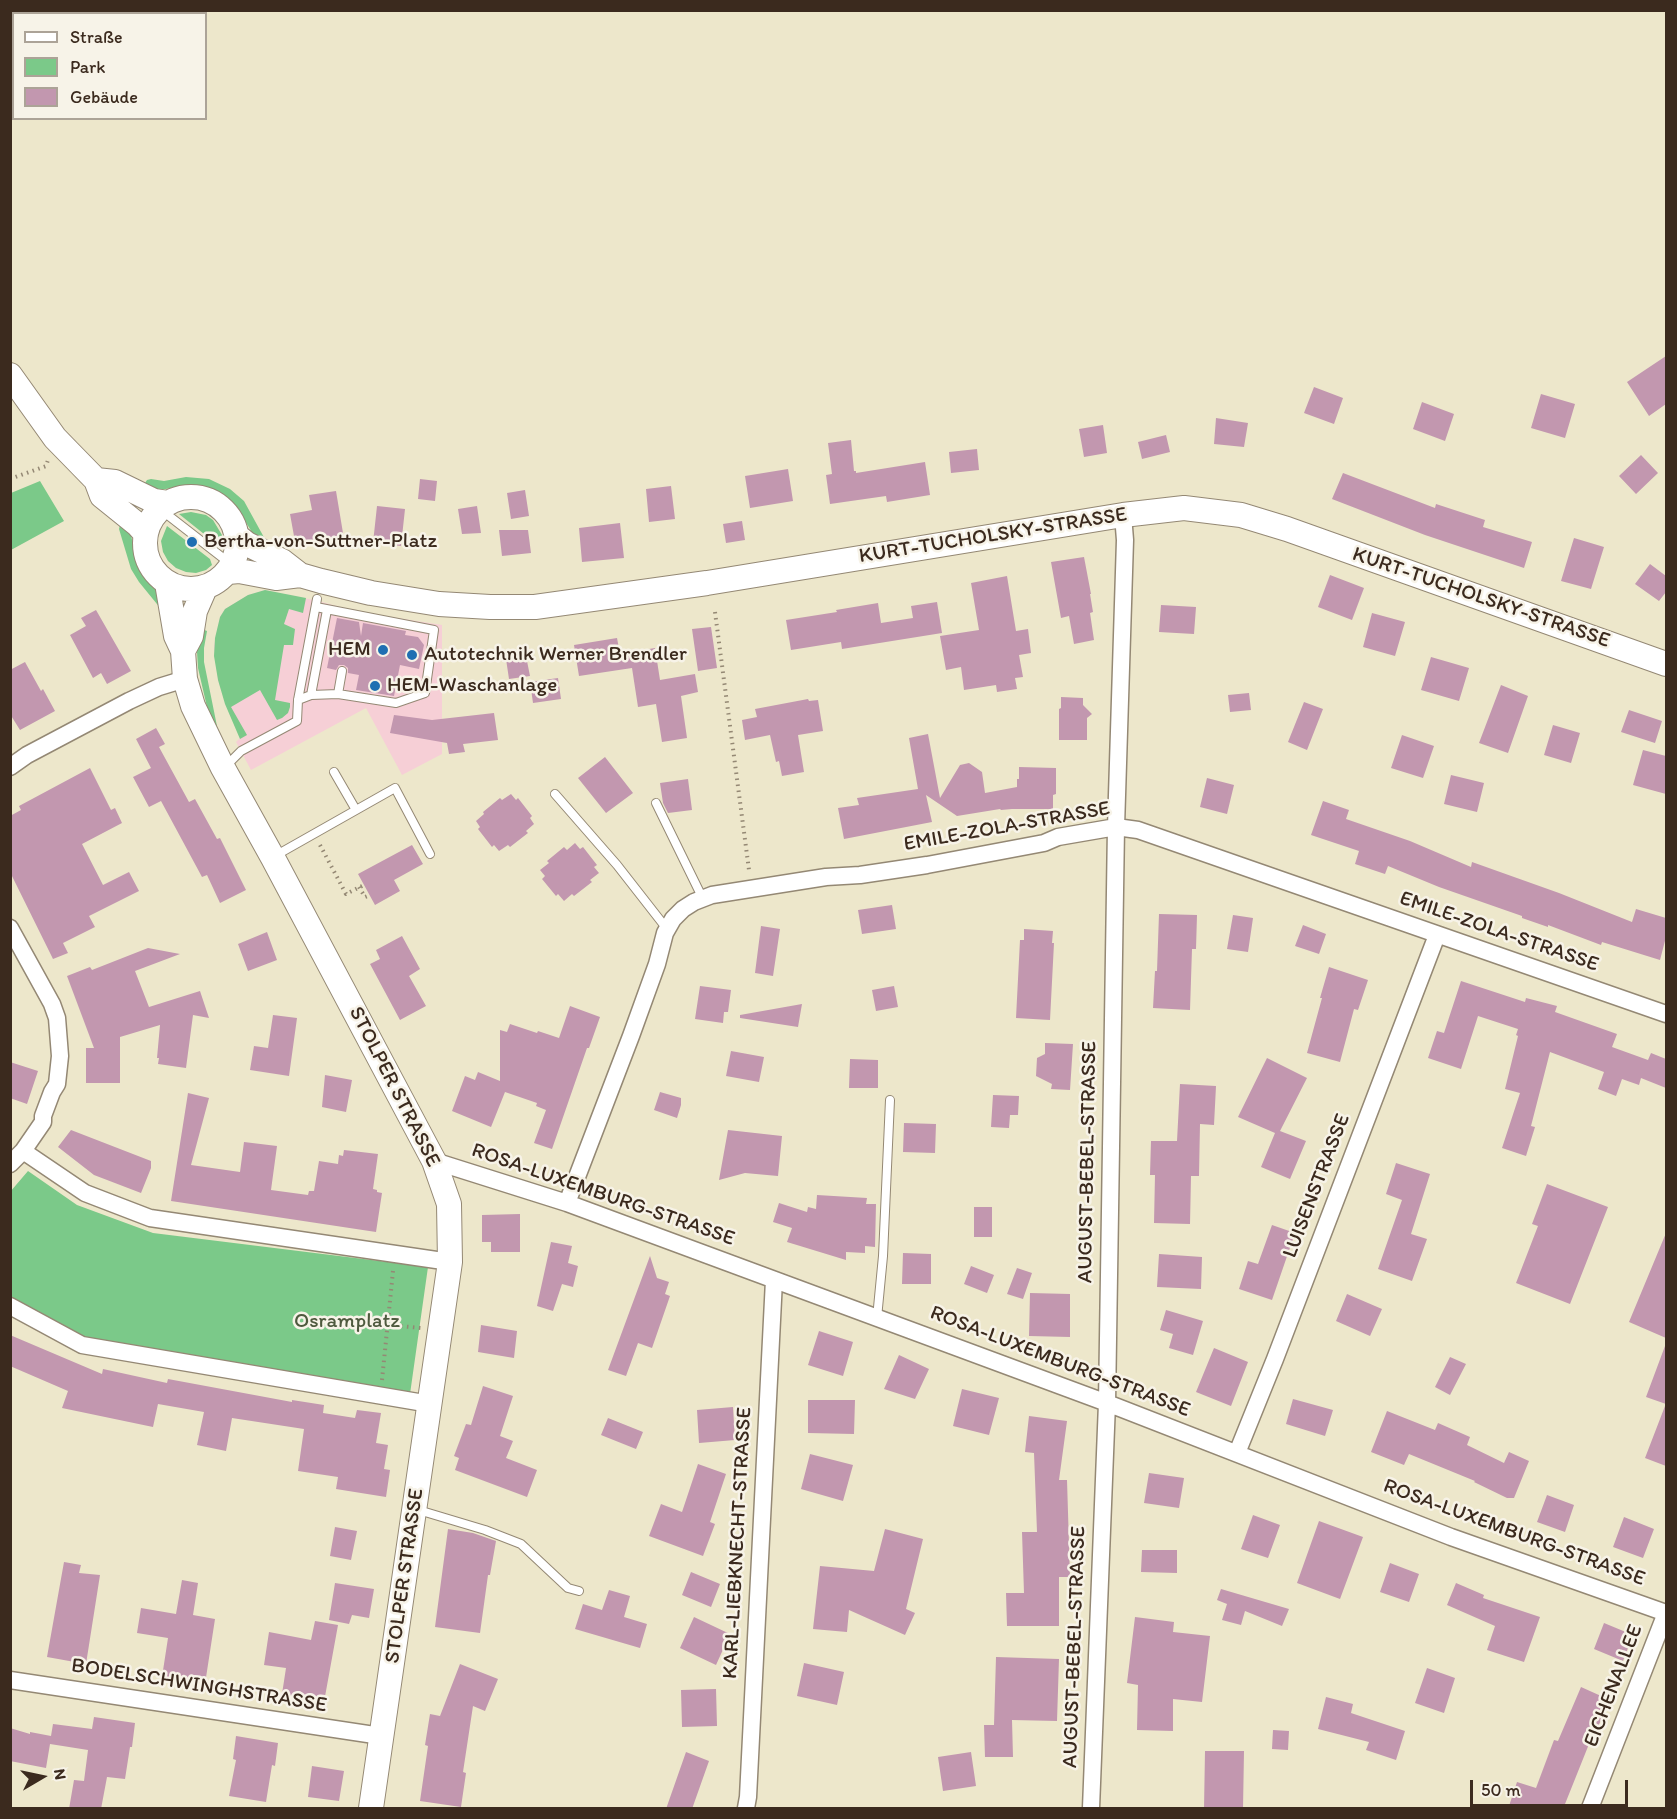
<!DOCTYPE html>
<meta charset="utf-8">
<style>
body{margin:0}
#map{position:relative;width:1677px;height:1819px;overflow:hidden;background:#ede7cb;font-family:Itim,sans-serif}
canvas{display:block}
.frame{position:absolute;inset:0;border:12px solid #3b2a1e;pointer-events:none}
.legend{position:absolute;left:12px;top:12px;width:195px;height:108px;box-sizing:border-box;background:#f7f3e8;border:2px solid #aca397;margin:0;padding:8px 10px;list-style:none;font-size:18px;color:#3b2a1e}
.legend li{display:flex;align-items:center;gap:12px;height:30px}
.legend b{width:30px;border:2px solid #aca397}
.north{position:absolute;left:12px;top:1747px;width:60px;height:60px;-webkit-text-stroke:4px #f7f3e8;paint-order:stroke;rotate:81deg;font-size:16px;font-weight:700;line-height:24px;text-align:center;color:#3b2a1e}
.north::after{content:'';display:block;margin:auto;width:21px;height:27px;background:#3b2a1e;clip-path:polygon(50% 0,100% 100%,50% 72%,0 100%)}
.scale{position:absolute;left:1470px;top:1780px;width:158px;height:27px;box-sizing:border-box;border:3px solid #3b2a1e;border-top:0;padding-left:8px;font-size:18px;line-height:21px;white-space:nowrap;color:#3b2a1e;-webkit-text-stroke:4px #f7f3e8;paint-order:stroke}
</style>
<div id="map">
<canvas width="1677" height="1819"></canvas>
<div class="frame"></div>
<ul class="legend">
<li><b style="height:8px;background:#fff"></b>Straße</li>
<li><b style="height:16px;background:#7bc989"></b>Park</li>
<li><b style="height:16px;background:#c297af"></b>Gebäude</li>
</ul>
<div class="north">N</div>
<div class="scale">50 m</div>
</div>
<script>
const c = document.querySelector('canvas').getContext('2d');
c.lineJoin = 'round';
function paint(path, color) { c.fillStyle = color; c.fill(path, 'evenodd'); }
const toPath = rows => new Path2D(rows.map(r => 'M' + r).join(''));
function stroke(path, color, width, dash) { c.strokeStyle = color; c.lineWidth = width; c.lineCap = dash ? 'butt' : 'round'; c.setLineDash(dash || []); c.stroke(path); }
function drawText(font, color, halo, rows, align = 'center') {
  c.font = font + ' Itim,sans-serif'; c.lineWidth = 5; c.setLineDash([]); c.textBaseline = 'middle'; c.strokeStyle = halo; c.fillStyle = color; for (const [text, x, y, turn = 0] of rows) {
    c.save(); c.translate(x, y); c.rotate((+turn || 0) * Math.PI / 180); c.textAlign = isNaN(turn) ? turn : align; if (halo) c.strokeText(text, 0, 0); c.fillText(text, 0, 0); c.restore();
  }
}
paint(toPath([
 [265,590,318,601,359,612,442,625,442,754,402,775,366,708,251,770,236,742,240,738,222,693,218,680,214,646,220,617,225,609,248,595]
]), '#f6cfd6');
paint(toPath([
 [186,477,209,479,230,489,244,501,266,541,255,537,235,505,229,499,215,490,198,485,180,486,161,490,143,486,147,480,151,479,164,481],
 [40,481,64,521,11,550,11,493],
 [191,512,206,515,213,520,222,535,223,544,219,546,179,514],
 [121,521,131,535,136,558,144,574,157,589,161,609,139,582,131,569,119,529],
 [167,526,210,559,212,565,206,570,196,573,186,572,176,568,168,561,163,552,161,541],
 [265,590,306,598,303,613,289,609,284,624,295,629,293,645,284,645,275,700,290,703,290,707,288,713,282,718,277,720,260,690,231,707,247,735,240,739,225,704,218,680,214,656,215,638,220,617,225,609,248,595],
 [202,629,207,631,204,648,204,662,219,736,207,707,198,668,197,652,199,635],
 [28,1171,77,1205,153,1233,428,1267,410,1394,86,1338,11,1301,10,1192]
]), '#7bc989');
paint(toPath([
 [1666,356,1666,404,1649,416,1627,382],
 [1314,387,1343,398,1334,424,1304,413],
 [1541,394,1575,404,1565,438,1531,428],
 [1422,402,1454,414,1445,441,1413,429],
 [1216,418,1248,423,1244,447,1214,444],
 [1103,425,1107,453,1084,457,1079,429],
 [1166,435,1170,452,1142,459,1138,442],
 [851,440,854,471,856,471,856,473,925,462,930,495,887,502,886,496,830,504,826,475,832,474,828,443],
 [977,449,979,470,951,473,949,452],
 [1641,455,1658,473,1636,494,1619,476],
 [788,469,793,501,750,508,745,476],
 [1343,473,1435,508,1436,504,1485,520,1483,527,1532,542,1524,568,1425,535,1332,499],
 [420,479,437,481,435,501,418,499],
 [671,486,675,519,649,522,646,489],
 [525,490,529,516,511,519,507,493],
 [336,491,344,539,296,547,290,514,312,510,309,495],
 [377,506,405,509,401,546,373,543],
 [477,506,481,533,462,534,458,509],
 [742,521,745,540,726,543,723,524],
 [620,523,624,558,582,562,579,528],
 [499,530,528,530,531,553,502,556],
 [1574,538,1604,547,1591,589,1561,581],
 [1084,557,1091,594,1090,594,1093,612,1090,613,1094,640,1074,644,1069,616,1061,618,1051,562],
 [1650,564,1666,576,1666,592,1659,601,1635,584],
 [1330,575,1364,588,1352,620,1318,607],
 [1007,576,1016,631,1028,629,1031,653,1019,655,1023,677,1015,678,1017,689,997,692,996,685,964,690,961,667,946,670,940,636,979,630,971,583],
 [937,602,942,633,842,649,841,642,791,650,786,620,837,612,836,610,878,603,881,623,913,618,911,606],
 [1161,605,1196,607,1194,634,1159,632],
 [96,610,131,671,107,684,101,673,93,678,70,635,86,626,81,618],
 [1372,613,1405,622,1395,656,1363,647],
 [337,618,359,622,361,636,363,623,406,631,405,635,418,637,424,645,419,669,400,665,394,696,356,690,359,675,348,673,348,668,344,665,339,665,336,670,327,668],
 [711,627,717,668,698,671,692,629],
 [617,638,620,654,655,648,660,680,695,674,698,692,681,696,687,738,662,742,656,704,638,707,632,668,579,676,574,645],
 [526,656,530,676,509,679,506,659],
 [1431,657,1469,668,1459,701,1421,690],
 [25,662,41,691,43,689,55,711,20,730,10,714,10,670],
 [558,678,561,699,533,703,530,682],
 [1501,685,1528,696,1508,753,1479,743],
 [1249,693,1251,710,1230,712,1228,695],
 [1061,697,1083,698,1083,705,1092,714,1087,718,1087,740,1059,740,1059,709,1061,708],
 [808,699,809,701,818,700,823,731,798,735,804,772,782,776,779,761,776,762,770,735,745,740,742,720,757,717,755,709],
 [1304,702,1323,709,1307,750,1288,742],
 [1629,710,1662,721,1655,743,1621,732],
 [494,713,498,740,463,744,465,752,449,754,447,743,390,733,394,715,432,720],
 [1553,725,1580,733,1571,763,1544,755],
 [156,728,165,744,159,747,189,802,195,799,217,839,220,838,246,890,220,903,207,875,202,877,161,801,149,807,133,777,151,768,136,739],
 [928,734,940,798,960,765,969,763,982,772,985,793,1017,787,1017,779,1019,779,1019,767,1056,768,1056,794,1053,795,1053,809,1012,809,1001,810,1000,809,957,816,926,795,932,822,844,839,838,808,859,805,857,798,918,789,909,738],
 [1402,735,1434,746,1423,778,1391,768],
 [1643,750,1666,756,1666,794,1633,785],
 [605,757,633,793,606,813,578,778],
 [90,768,111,810,115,808,122,823,82,844,103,885,129,872,139,891,89,916,95,927,63,943,68,953,53,959,10,872,10,816,21,810,19,806],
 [1451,775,1484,783,1477,812,1444,804],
 [1207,778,1234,785,1227,814,1200,807],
 [688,779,692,810,668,813,663,803,660,783],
 [511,794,516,800,518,798,532,816,530,818,534,824,526,831,528,833,510,847,508,845,499,851,494,845,492,847,478,829,480,827,476,821,484,814,483,812,500,798,502,800],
 [1323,801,1349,810,1346,819,1410,841,1471,867,1472,862,1559,893,1632,922,1636,909,1666,918,1666,937,1660,960,1602,942,1601,945,1548,925,1548,927,1522,918,1522,916,1439,887,1388,866,1385,874,1355,864,1359,851,1311,835],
 [575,843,580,849,583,847,597,865,594,867,599,873,590,880,592,882,574,896,572,894,564,901,558,894,556,896,542,879,545,876,540,870,549,863,547,861,564,847,567,850],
 [412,845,423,864,394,880,400,891,375,905,358,874],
 [892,905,896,929,862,934,858,910],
 [1159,914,1197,915,1196,949,1192,949,1190,1010,1153,1008,1155,971,1157,971],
 [1233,915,1253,918,1248,952,1227,949],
 [1303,925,1326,934,1319,954,1295,946],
 [761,926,780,929,773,976,755,973],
 [1024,929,1053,931,1052,943,1054,943,1050,1020,1016,1018,1020,940,1024,940],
 [267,932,277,960,248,971,238,944],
 [402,936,420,969,409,976,426,1006,400,1020,370,964,380,959,376,950],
 [148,948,180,954,135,971,149,1007,200,991,209,1018,193,1015,186,1068,158,1064,159,1058,157,1058,160,1025,120,1037,120,1083,86,1083,86,1048,94,1048,67,976,90,967,92,970],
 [1329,967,1368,980,1358,1010,1354,1009,1340,1062,1307,1053,1322,998,1320,998],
 [1461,981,1525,1002,1526,998,1557,1006,1555,1012,1617,1034,1612,1047,1648,1060,1651,1053,1666,1059,1666,1088,1641,1078,1639,1085,1622,1079,1616,1096,1598,1089,1604,1072,1550,1052,1531,1126,1535,1127,1526,1156,1502,1148,1520,1093,1505,1089,1518,1036,1516,1035,1518,1029,1478,1016,1461,1069,1428,1058,1437,1031,1444,1033],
 [700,986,731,990,728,1012,724,1012,723,1023,695,1019],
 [894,986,898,1007,876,1011,872,990],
 [802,1004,798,1027,740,1018,740,1015],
 [570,1006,600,1017,589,1048,587,1048,552,1149,534,1143,546,1110,536,1106,537,1103,505,1092,491,1127,452,1111,465,1076,475,1080,478,1072,500,1081,500,1030,507,1032,510,1024,537,1033,538,1031,559,1038],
 [273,1015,297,1018,289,1076,250,1070,254,1046,268,1048],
 [1045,1043,1073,1044,1070,1090,1051,1089,1052,1084,1036,1076,1037,1058,1045,1054],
 [731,1051,764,1057,759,1082,726,1076],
 [1267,1058,1307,1078,1280,1131,1306,1141,1290,1179,1261,1167,1275,1133,1238,1117],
 [850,1059,878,1060,878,1088,849,1088],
 [10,1062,38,1071,27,1104,10,1098],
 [325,1075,352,1080,346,1112,322,1107],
 [1180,1084,1216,1086,1214,1125,1200,1124,1199,1176,1191,1176,1190,1224,1154,1223,1155,1175,1150,1175,1151,1141,1177,1141],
 [660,1092,681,1098,681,1105,677,1118,654,1110],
 [188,1093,209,1098,191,1165,240,1172,244,1142,277,1146,271,1190,308,1195,309,1191,314,1191,319,1161,338,1164,339,1155,343,1156,344,1150,378,1154,373,1189,377,1190,377,1192,382,1193,376,1232,171,1201],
 [993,1095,1019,1096,1018,1115,1010,1115,1009,1128,991,1127],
 [904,1123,936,1124,935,1153,903,1152],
 [71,1130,151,1161,151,1168,141,1193,94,1175,58,1147],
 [728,1130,782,1136,778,1176,745,1173,719,1180],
 [1396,1163,1430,1174,1411,1234,1427,1239,1412,1281,1378,1269,1402,1200,1386,1194],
 [1547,1184,1608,1207,1570,1304,1516,1283,1538,1226,1532,1224],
 [817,1195,867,1198,866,1204,876,1204,875,1247,865,1246,865,1253,846,1252,846,1260,787,1242,792,1228,773,1222,779,1203,807,1212,808,1207,816,1209],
 [974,1207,992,1207,992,1237,974,1237],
 [520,1214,520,1252,491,1252,491,1242,482,1242,482,1215],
 [1272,1225,1295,1233,1272,1300,1239,1289,1248,1261,1258,1264],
 [1666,1233,1666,1338,1629,1322],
 [551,1242,572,1246,568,1263,578,1266,573,1287,562,1284,553,1311,537,1306],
 [903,1253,931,1254,931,1284,902,1284],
 [1159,1254,1202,1257,1201,1289,1157,1287],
 [650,1256,657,1278,669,1282,665,1294,670,1296,652,1348,638,1343,626,1376,608,1370],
 [971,1266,994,1275,987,1293,964,1284],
 [1017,1268,1032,1273,1023,1299,1007,1294],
 [1030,1293,1070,1294,1070,1337,1029,1336],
 [1347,1294,1382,1309,1370,1336,1336,1321],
 [1166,1310,1203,1321,1193,1355,1169,1348,1173,1334,1160,1330],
 [481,1325,517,1331,514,1358,478,1352],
 [819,1331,853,1342,843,1376,808,1365],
 [10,1335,102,1374,103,1369,167,1383,168,1379,292,1402,292,1400,324,1405,323,1413,355,1418,357,1410,381,1413,376,1443,388,1445,384,1469,390,1470,386,1497,336,1489,338,1477,298,1471,304,1429,232,1418,226,1451,197,1445,204,1412,158,1404,153,1427,62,1408,68,1391,10,1366],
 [1665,1346,1666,1346,1666,1404,1646,1397],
 [1214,1348,1248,1362,1231,1406,1196,1392],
 [899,1355,929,1369,915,1399,884,1389],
 [1450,1357,1466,1364,1450,1395,1435,1387],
 [483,1386,513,1396,500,1436,513,1441,506,1458,537,1470,527,1497,455,1470,459,1458,454,1456,466,1424,471,1425],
 [962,1389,999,1398,989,1435,953,1426],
 [1293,1399,1333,1410,1325,1436,1286,1424],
 [808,1400,855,1400,854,1434,808,1433],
 [1665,1406,1666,1406,1666,1466,1645,1458],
 [733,1407,735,1440,699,1443,697,1410],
 [1387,1411,1435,1430,1438,1423,1470,1437,1467,1445,1504,1463,1509,1452,1529,1461,1514,1498,1507,1498,1474,1482,1475,1481,1409,1454,1404,1465,1371,1452],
 [1029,1416,1067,1421,1059,1480,1067,1480,1070,1577,1059,1577,1059,1626,1007,1626,1006,1593,1024,1593,1022,1532,1037,1532,1034,1453,1025,1452],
 [608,1418,643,1432,636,1449,601,1435],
 [810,1454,853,1465,843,1501,801,1489],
 [698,1464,726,1474,710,1522,715,1524,703,1556,649,1536,661,1504,682,1512],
 [1149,1473,1184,1478,1179,1508,1144,1503],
 [1547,1495,1574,1505,1565,1532,1537,1522],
 [1253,1515,1280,1525,1268,1558,1241,1549],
 [1624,1517,1654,1529,1643,1558,1613,1547],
 [1319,1521,1363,1537,1340,1599,1297,1583],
 [335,1527,357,1531,351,1560,330,1556],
 [448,1529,473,1533,496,1541,490,1575,488,1575,480,1633,435,1627],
 [885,1529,923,1539,906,1609,915,1613,905,1635,849,1610,847,1632,813,1629,820,1566,874,1571],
 [1142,1550,1177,1550,1177,1573,1141,1572],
 [64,1562,81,1565,79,1573,100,1575,86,1664,47,1657],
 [1390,1563,1419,1574,1409,1602,1380,1592],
 [691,1572,720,1584,711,1607,682,1595],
 [182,1580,198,1583,193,1615,215,1619,205,1684,162,1677,168,1638,137,1633,141,1608,176,1614],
 [335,1583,374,1589,369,1618,352,1615,349,1624,329,1620],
 [1456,1583,1484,1595,1483,1598,1540,1617,1524,1662,1487,1650,1495,1626,1447,1605],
 [1221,1589,1289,1609,1282,1626,1245,1611,1241,1625,1222,1620,1227,1604,1217,1600],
 [609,1590,630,1596,624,1617,647,1624,640,1648,575,1629,583,1604,602,1610],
 [694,1617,730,1634,716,1665,680,1648],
 [1135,1617,1174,1622,1173,1632,1210,1636,1202,1702,1173,1699,1173,1731,1137,1730,1138,1685,1127,1683],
 [315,1621,338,1625,324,1702,282,1694,286,1668,264,1665,269,1632,311,1640],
 [1604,1623,1633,1635,1623,1661,1594,1649],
 [996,1657,1059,1659,1057,1721,1012,1720,1013,1757,985,1757,984,1725,994,1725],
 [804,1663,844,1672,837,1705,797,1696],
 [460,1664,498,1679,485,1711,473,1706,463,1772,466,1773,461,1807,420,1801,428,1746,425,1745,430,1714,440,1716],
 [1427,1668,1455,1678,1444,1713,1415,1703],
 [1581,1687,1610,1700,1592,1740,1591,1739,1563,1809,1508,1809,1517,1782,1536,1788,1554,1740,1558,1741],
 [716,1689,717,1726,682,1727,681,1690],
 [1326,1697,1353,1704,1351,1713,1405,1731,1396,1760,1366,1750,1369,1742,1318,1729],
 [94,1717,135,1723,132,1747,130,1747,125,1779,107,1777,101,1809,69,1809,74,1780,84,1781,88,1750,50,1744,46,1768,10,1761,10,1728,30,1734,30,1732,51,1736,53,1724,92,1729],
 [1273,1730,1289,1731,1288,1750,1272,1749],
 [236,1736,278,1743,275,1766,272,1765,266,1802,229,1796,236,1760,233,1759],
 [1205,1751,1244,1751,1243,1809,1204,1809],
 [686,1752,709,1761,692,1809,666,1809],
 [971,1752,976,1786,943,1791,938,1757],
 [312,1766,344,1771,339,1801,308,1797]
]), '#c297af');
const lane = toPath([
 [160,509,232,565],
 [338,694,342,671],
 [311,695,327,610],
 [298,700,311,695,338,694,396,703,425,693,434,630,316,607],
 [226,766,241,751,297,721,298,700,317,599],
 [334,772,356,810],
 [555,794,617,865,667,929],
 [656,803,703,899],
 [273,857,395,788,430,854],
 [877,1318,883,1256,890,1100],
 [415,1509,485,1530,521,1544,568,1588,579,1591]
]);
const street = toPath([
 [10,767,27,755,129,701,159,687,185,679],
 [10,928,52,1004,57,1018,60,1056,57,1084,52,1092,43,1116,43,1122,23,1151,10,1164],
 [23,1151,85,1193,150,1218,450,1262],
 [434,1161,567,1203,1107,1403,1451,1537,1666,1613],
 [567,1203,631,1036,657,964,665,933,673,919,683,909,694,902,712,895,826,877,860,875,927,865,1044,843,1058,837,1116,827,1138,830,1666,1014],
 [10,1306,82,1345,430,1404],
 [1237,1453,1275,1359,1437,935],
 [10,1680,381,1736],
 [746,1808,748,1797,774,1280],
 [1091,1808,1107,1403,1116,827,1125,540,1123,515],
 [1590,1808,1666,1613]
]);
const secondary = toPath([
 [10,375,55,438,96,480,102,496,138,525,146,534],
 [96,480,115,482,154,501,168,503],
 '145 543a46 46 0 1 1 92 0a46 46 0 1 1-92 0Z',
 [237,536,247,544,282,561,300,575,321,581,371,593,439,604,490,607,535,607,707,583,1123,515,1184,508,1241,515,1287,529,1666,664],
 [228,572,239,571,276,578,300,575],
 [167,583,176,636,183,651,185,679,193,706,223,768,273,858,434,1161,449,1204,450,1262,371,1808],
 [183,651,191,636,195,611,205,588]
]);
stroke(lane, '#948874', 10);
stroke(street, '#948874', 19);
stroke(secondary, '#948874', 26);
stroke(toPath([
 [10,479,46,466,48,460],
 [715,612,749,870],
 [320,845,346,894,364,885],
 [359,887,365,897,370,895],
 [389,1325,421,1328],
 [382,1380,393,1271]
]), '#948874', 4, [1.5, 4.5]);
stroke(lane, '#fff', 8);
stroke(street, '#fff', 16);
stroke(secondary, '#fff', 24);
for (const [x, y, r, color] of [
 [192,542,6,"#1f6fb2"],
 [383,650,6,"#1f6fb2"],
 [412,655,6,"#1f6fb2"],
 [375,686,6,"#1f6fb2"]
]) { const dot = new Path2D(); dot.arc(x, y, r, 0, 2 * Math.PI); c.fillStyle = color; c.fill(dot); stroke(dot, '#f7f3e8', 2); }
drawText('21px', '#3b2a1e', '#f7f3e8', [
 ["KURT-TUCHOLSKY-STRASSE",993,536,-9],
 ["KURT-TUCHOLSKY-STRASSE",1481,598,19],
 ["EMILE-ZOLA-STRASSE",1007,827,-10],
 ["EMILE-ZOLA-STRASSE",1499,932,19],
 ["STOLPER STRASSE",394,1087,63],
 ["AUGUST-BEBEL-STRASSE",1088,1162,-89],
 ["LUISENSTRASSE",1317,1186,-69],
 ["ROSA-LUXEMBURG-STRASSE",603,1195,19],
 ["ROSA-LUXEMBURG-STRASSE",1060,1362,21],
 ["ROSA-LUXEMBURG-STRASSE",1514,1533,20],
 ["KARL-LIEBKNECHT-STRASSE",738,1543,-87],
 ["STOLPER STRASSE",405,1576,-82],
 ["AUGUST-BEBEL-STRASSE",1075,1647,-88],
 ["BODELSCHWINGHSTRASSE",199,1686,9],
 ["EICHENALLEE",1614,1686,-69]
]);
drawText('21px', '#3b2a1e', '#f7f3e8', [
 ["Bertha-von-Suttner-Platz",204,542],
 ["HEM",371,650,"right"],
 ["Autotechnik Werner Brendler",424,655],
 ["HEM-Waschanlage",387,686]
], 'left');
drawText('21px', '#4e5a3e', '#f7f3e8', [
 ["Osramplatz",347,1322]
]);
</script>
